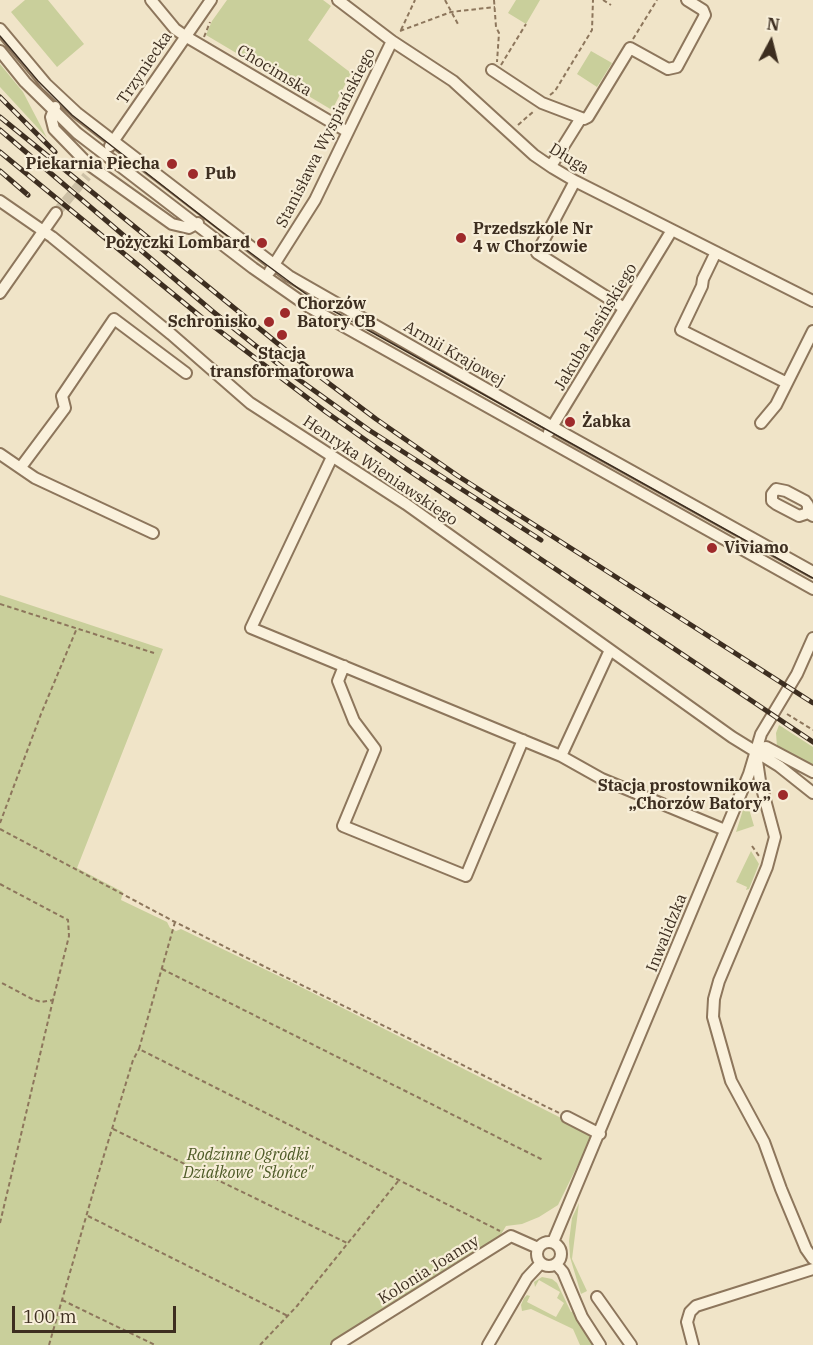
<!DOCTYPE html>
<meta charset="utf-8">
<style>
body{margin:0}
#map{position:relative;width:813px;height:1345px;overflow:hidden;background:#f0e4c8;font-family:"IBM Plex Serif",serif}
canvas{display:block}
.north{position:absolute;left:741px;top:12px;width:60px;height:60px;-webkit-text-stroke:4px #f7eed8;paint-order:stroke;rotate:7deg;font-size:16px;font-weight:700;line-height:24px;text-align:center;color:#3d2e20}
.north::after{content:'';display:block;margin:auto;width:21px;height:27px;background:#3d2e20;clip-path:polygon(50% 0,100% 100%,50% 72%,0 100%)}
.scale{position:absolute;left:12px;top:1306px;width:164px;height:27px;box-sizing:border-box;border:3px solid #3d2e20;border-top:0;padding-left:8px;font-size:18px;line-height:21px;white-space:nowrap;color:#3d2e20;-webkit-text-stroke:4px #f7eed8;paint-order:stroke}
</style>
<div id="map">
<canvas width="813" height="1345"></canvas>
<div class="north">N</div>
<div class="scale">100 m</div>
</div>
<script>
const c = document.querySelector('canvas').getContext('2d');
c.lineJoin = 'round';
function paint(path, color) { c.fillStyle = color; c.fill(path, 'evenodd'); }
const toPath = rows => new Path2D(rows.map(r => 'M' + r).join(''));
function stroke(path, color, width, dash) { c.strokeStyle = color; c.lineWidth = width; c.lineCap = dash ? 'butt' : 'round'; c.setLineDash(dash || []); c.stroke(path); }
function drawText(font, color, halo, rows, align = 'center') {
  c.font = font + ' "IBM Plex Serif",serif'; c.lineWidth = 4.5; c.setLineDash([]); c.textBaseline = 'middle'; c.strokeStyle = halo; c.fillStyle = color; for (const [text, x, y, turn = 0] of rows) {
    c.save(); c.translate(x, y); c.rotate((+turn || 0) * Math.PI / 180); c.textAlign = isNaN(turn) ? turn : align; if (halo) c.strokeText(text, 0, 0); c.fillText(text, 0, 0); c.restore();
  }
}
paint(toPath([
 [25,0,48,0,84,44,57,67,11,12],
 [227,0,323,0,331,6,308,40,351,73,332,110,206,35,212,21],
 [516,0,540,0,526,24,508,13],
 [591,51,612,63,597,87,577,74],
 [0,64,23,92,47,138,0,87],
 [0,595,163,649,77,868,123,892,121,900,167,922,170,928,176,931,181,929,287,980,593,1134,558,1205,539,1217,522,1224,506,1226,500,1236,330,1345,0,1345],
 [779,725,813,747,813,766,777,747,776,733],
 [749,809,754,826,736,832,743,810],
 [751,851,759,864,749,889,746,890,747,887,736,882],
 [579,1203,572,1259,587,1291,581,1294,570,1257,569,1241,572,1218],
 [542,1277,552,1279,557,1283,571,1312,573,1311,594,1345,580,1345,573,1329,531,1309,522,1311,521,1305,524,1298,527,1295,530,1296,527,1302,556,1317,564,1303,557,1298,560,1292,539,1280,535,1287,534,1282]
]), '#c9cf9b');
stroke(toPath([
 [56,213,87,176]
]), '#ccc0a6', 10, [10, 5]);
const minor = toPath([
 [151,0,175,29,185,36,348,132],
 [338,0,392,41,453,81,534,155,553,168,575,181,813,301],
 [0,29,46,84,77,113,289,276,567,435,813,572],
 [0,51,25,82,77,133,253,268,309,307,813,589],
 [492,70,542,103,584,119,588,117,630,48,668,69,677,67,705,15,703,10,687,0],
 [55,107,51,117,54,129,88,164,172,224,189,228,198,223],
 [110,146,211,0],
 [551,166,581,118],
 [575,181,537,253,624,308],
 [0,201,52,237,171,334,250,403,406,504,732,737,779,766,813,793],
 [716,252,703,279,702,286,681,330,787,383],
 [270,271,315,200,392,41],
 [0,293,56,213],
 [761,423,776,405,813,331],
 [549,432,672,230],
 [0,454,35,478,153,533],
 [332,457,251,628,561,756,610,650],
 [21,467,65,408,62,396,114,319,186,373],
 [808,513,808,505,805,501,786,491,776,489,772,494,772,501,776,504,799,516,808,513,813,516],
 [344,666,338,681,354,721,375,749,343,826,466,876,523,740],
 [756,751,766,747,813,772],
 [756,754,760,781,775,837,767,867,719,981,714,999,713,1017,731,1081,764,1142,781,1189,806,1249,813,1259],
 [561,756,602,779,725,830],
 [567,1117,600,1134],
 '537 1254a12 12 0 1 1 24 0a12 12 0 1 1-24 0Z',
 [553,1242,749,774,761,734,797,674,813,638],
 [556,1264,563,1272,582,1317,600,1345],
 [597,1297,631,1345],
 [337,1345,511,1236,538,1248],
 [488,1345,527,1278,541,1263],
 [693,1345,687,1322,690,1312,696,1306,813,1269]
]);
stroke(minor, '#8d765c', 14);
stroke(toPath([
 [445,0,459,26],
 [494,0,496,27,499,33,497,62],
 [603,0,611,5],
 [401,30,415,0],
 [400,31,451,12,495,7],
 [204,37,210,22],
 [633,39,657,0],
 [501,65,526,24],
 [550,95,555,91,592,30,593,0],
 [518,125,534,111],
 [0,604,154,653],
 [787,714,813,730],
 [0,823,41,714,77,628],
 [0,829,175,922,559,1113],
 [752,846,759,856],
 [0,884,68,920,69,936,53,1000,41,1002,32,999,0,982],
 [175,922,139,1049,500,1231],
 [162,969,543,1160],
 [113,1129,347,1243],
 [88,1216,288,1316],
 [0,1223,53,1000],
 [62,1300,155,1345],
 [49,1345,101,1165,133,1060,139,1049],
 [260,1345,297,1306,399,1180]
]), '#8d765c', 2, [4.5, 3]);
stroke(minor, '#faf1dc', 10);
stroke(toPath([
 [0,36,38,81,72,115,217,228,314,300,813,578]
]), '#3d2e20', 1.5);
const rail = toPath([
 [0,97,55,152],
 [0,117,298,360,376,419,458,476,813,703],
 [0,130,211,310,287,371,369,430,541,540],
 [0,152,200,316,326,412,405,468,813,742],
 [0,171,28,195]
]);
stroke(rail, '#3d2e20', 5);
stroke(rail, '#f7eed8', 3, [9]);
for (const [x, y, r, color] of [
 [172,164,6,"#9e2a2b"],
 [193,174,6,"#9e2a2b"],
 [461,238,6,"#9e2a2b"],
 [262,243,6,"#9e2a2b"],
 [285,313,6,"#9e2a2b"],
 [269,322,6,"#9e2a2b"],
 [282,335,6,"#9e2a2b"],
 [570,422,6,"#9e2a2b"],
 [712,548,6,"#9e2a2b"],
 [783,795,6,"#9e2a2b"]
]) { const dot = new Path2D(); dot.arc(x, y, r, 0, 2 * Math.PI); c.fillStyle = color; c.fill(dot); stroke(dot, '#f7eed8', 2); }
drawText('16px', '#3d2e20', '#f7eed8', [
 ["Trzyniecka",145,68,-56],
 ["Chocimska",274,71,31],
 ["Stanisława Wyspiańskiego",326,138,-63],
 ["Długa",569,159,32],
 ["Jakuba Jasińskiego",596,327,-59],
 ["Armii Krajowej",454,354,30],
 ["Henryka Wieniawskiego",380,471,34],
 ["Inwalidzka",667,933,-68],
 ["Kolonia Joanny",429,1270,-32]
]);
drawText('bold 16px', '#3d2e20', '#f7eed8', [
 ["Piekarnia Piecha",160,164,"right"],
 ["Pub",205,174],
 ["Przedszkole Nr",473,229],
 ["4 w Chorzowie",473,247],
 ["Pożyczki Lombard",250,243,"right"],
 ["Chorzów",297,304],
 ["Batory CB",297,322],
 ["Schronisko",257,322,"right"],
 ["Stacja",282,354,"center"],
 ["transformatorowa",282,372,"center"],
 ["Żabka",582,422],
 ["Viviamo",724,548],
 ["Stacja prostownikowa",771,786,"right"],
 ["„Chorzów Batory”",771,804,"right"]
], 'left');
drawText('italic 16px', '#4d5a26', '#f7eed8', [
 ["Rodzinne Ogródki",248,1155],
 ["Działkowe \"Słońce\"",248,1173]
]);
</script>
